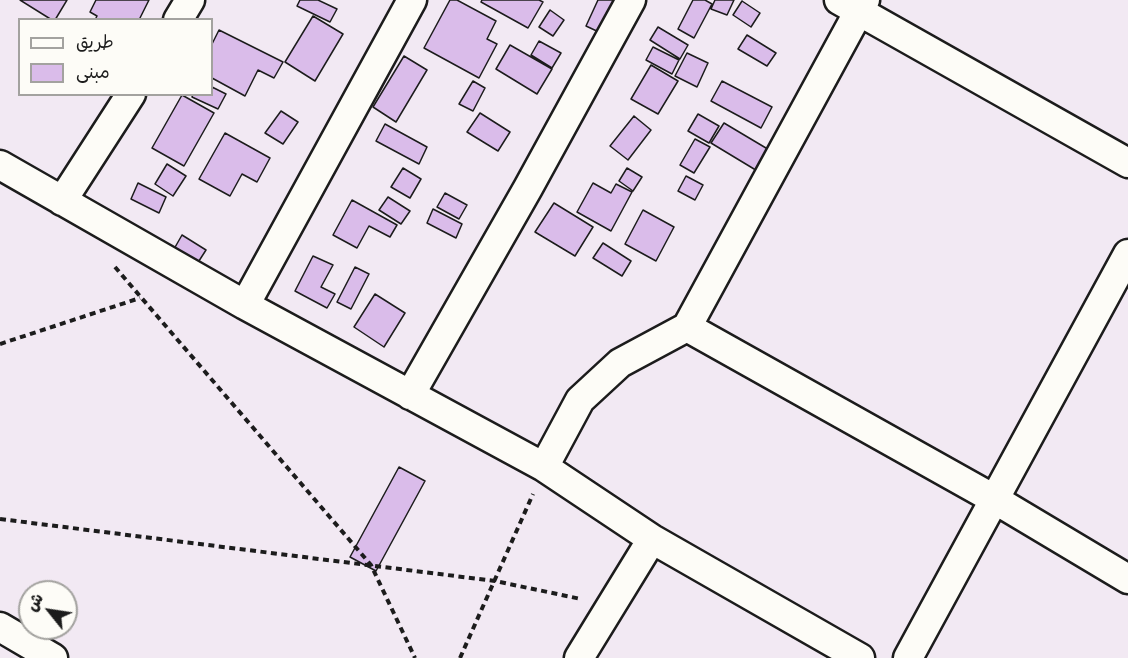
<!DOCTYPE html>
<meta charset="utf-8">
<style>
body{margin:0}
#map{position:relative;width:1128px;height:658px;overflow:hidden;background:#f2e9f3;font-family:Delius,"Playpen Sans Arabic",sans-serif}
canvas{display:block}
.legend{position:absolute;left:18px;top:18px;width:195px;height:78px;box-sizing:border-box;background:#fdfcf7;border:2px solid #a3a29f;margin:0;padding:8px 10px;list-style:none;font-size:18px;color:#1c1c1c}
.legend li{display:flex;align-items:center;gap:12px;height:30px}
.legend b{width:30px;border:2px solid #a3a29f}
.north{position:absolute;left:18px;top:580px;width:60px;height:60px;box-sizing:border-box;background:#fdfcf7;border:2px solid #a3a29f;border-radius:50%;rotate:300deg;font-size:16px;font-weight:700;line-height:24px;text-align:center;color:#1c1c1c}
.north::after{content:'';display:block;margin:auto;width:21px;height:27px;background:#1c1c1c;clip-path:polygon(50% 0,100% 100%,50% 72%,0 100%)}
</style>
<div id="map">
<canvas width="1128" height="658"></canvas>
<ul class="legend">
<li><b style="height:8px;background:#fdfcf7"></b>طريق</li>
<li><b style="height:16px;background:#dabcea"></b>مبنى</li>
</ul>
<div class="north">ش</div>
</div>
<script>
const c = document.querySelector('canvas').getContext('2d');
c.lineJoin = 'round';
function paint(path, color) { c.fillStyle = color; c.fill(path, 'evenodd'); }
const toPath = rows => new Path2D(rows.map(r => 'M' + r).join(''));
function stroke(path, color, width, dash) { c.strokeStyle = color; c.lineWidth = width; c.lineCap = dash ? 'butt' : 'round'; c.setLineDash(dash || []); c.stroke(path); }
const building = toPath([
 [20,0,67,0,55,20,52,20,20,0],
 [96,0,149,0,139,20,95,20,97,16,90,12,96,0],
 [300,0,318,0,337,9,330,22,297,6,300,0],
 [450,0,457,0,496,21,487,39,497,44,479,78,424,48,450,0],
 [482,0,539,0,543,2,528,28,481,2,482,0],
 [598,0,616,0,601,33,586,26,598,0],
 [693,0,705,0,712,4,694,38,678,29,693,0],
 [715,0,734,0,727,15,711,9,715,0],
 [742,1,760,13,751,27,733,15,742,1],
 [550,10,564,20,553,36,539,27,550,10],
 [313,16,343,34,315,81,285,62,313,16],
 [658,27,688,45,680,59,650,40,658,27],
 [219,30,283,62,274,78,258,70,245,96,212,78,212,44,219,30],
 [747,35,776,53,767,66,738,49,747,35],
 [539,41,561,53,552,68,531,55,539,41],
 [510,45,552,69,537,94,496,69,510,45],
 [653,47,679,60,672,74,646,60,653,47],
 [687,53,708,63,697,87,675,76,687,53],
 [404,56,427,70,396,122,373,107,404,56],
 [651,65,678,81,658,114,631,99,651,65],
 [473,81,485,88,473,111,459,104,473,81],
 [722,81,772,107,761,128,711,101,722,81],
 [212,87,226,94,218,109,192,97,193,94,212,94,212,87],
 [182,95,214,113,184,166,152,148,182,95],
 [281,111,298,122,283,144,265,133,281,111],
 [480,113,510,132,498,151,467,132,480,113],
 [698,114,719,126,709,143,688,131,698,114],
 [634,116,651,130,628,160,610,146,634,116],
 [724,123,771,151,759,172,711,143,724,123],
 [385,124,427,147,419,164,376,141,385,124],
 [225,133,270,158,257,182,242,174,230,196,199,179,225,133],
 [695,139,710,147,694,173,680,165,695,139],
 [167,164,186,176,173,196,155,184,167,164],
 [403,168,421,179,410,198,391,187,403,168],
 [627,168,642,177,633,191,619,181,627,168],
 [686,176,703,185,695,200,678,191,686,176],
 [138,183,166,197,159,213,131,199,138,183],
 [593,183,611,193,616,184,632,192,611,231,577,212,593,183],
 [445,193,467,205,459,219,437,207,445,193],
 [388,197,410,211,401,224,379,210,388,197],
 [352,200,397,225,390,237,369,226,357,248,333,235,352,200],
 [554,203,593,227,575,256,535,232,554,203],
 [433,209,462,224,456,238,427,223,433,209],
 [643,210,674,227,656,261,625,244,643,210],
 [182,235,206,250,197,264,174,249,182,235],
 [603,243,631,261,622,276,593,258,603,243],
 [313,256,333,265,321,287,335,294,327,308,295,291,313,256],
 [355,267,369,274,351,309,337,302,355,267],
 [375,294,405,313,384,347,354,327,375,294],
 [399,467,425,481,376,571,350,557,399,467]
]);
paint(building, '#dabcea');
stroke(building, '#1c1c1c', 1.5);
const minor = toPath([
 [839,0,1128,163],
 [178,20,190,0],
 [0,165,245,305,544,467,652,539,860,658],
 [62,201,131,94],
 [245,305,412,0],
 [687,327,994,499,1128,579],
 [410,395,528,188,631,0],
 [544,467,580,400,620,363,687,327,865,0],
 [0,627,53,658],
 [579,658,652,539],
 [908,658,1128,254]
]);
stroke(minor, '#1c1c1c', 33);
stroke(toPath([
 [115,267,371,565,415,658],
 [0,344,140,298],
 [0,519,495,581,581,599],
 [460,658,533,494]
]), '#1c1c1c', 4, [6, 4.5]);
stroke(minor, '#fdfcf7', 28);
</script>
